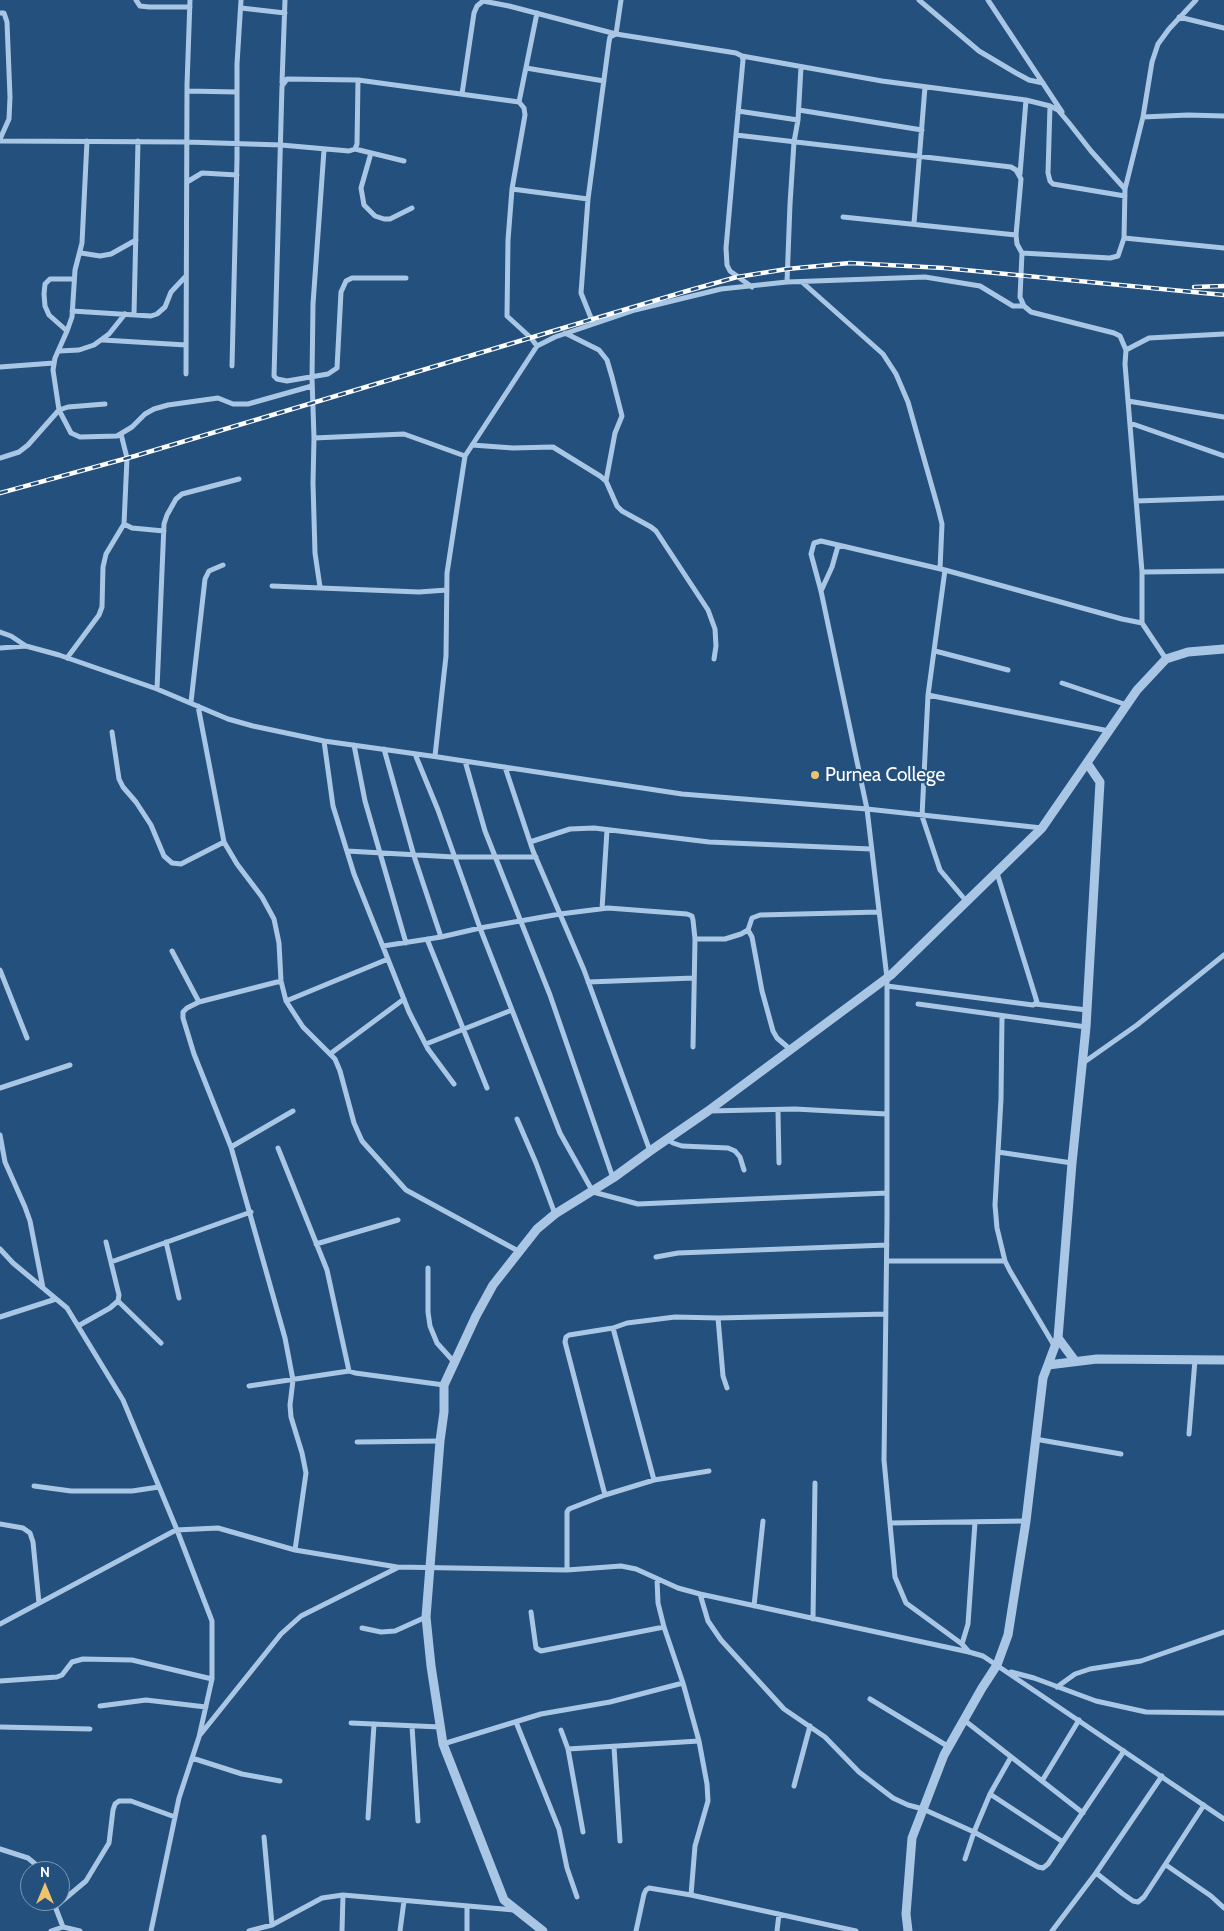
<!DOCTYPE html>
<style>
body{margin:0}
#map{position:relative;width:1224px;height:1931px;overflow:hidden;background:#24507d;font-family:Cabin,sans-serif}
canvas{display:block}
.north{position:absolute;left:20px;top:1861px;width:50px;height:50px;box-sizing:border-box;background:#24507d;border:1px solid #7c96b1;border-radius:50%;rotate:0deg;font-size:14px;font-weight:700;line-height:20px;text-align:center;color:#fff}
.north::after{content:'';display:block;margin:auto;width:18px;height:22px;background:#efc36d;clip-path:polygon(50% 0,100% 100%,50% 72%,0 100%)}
</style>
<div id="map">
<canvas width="1224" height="1931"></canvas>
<div class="north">N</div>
</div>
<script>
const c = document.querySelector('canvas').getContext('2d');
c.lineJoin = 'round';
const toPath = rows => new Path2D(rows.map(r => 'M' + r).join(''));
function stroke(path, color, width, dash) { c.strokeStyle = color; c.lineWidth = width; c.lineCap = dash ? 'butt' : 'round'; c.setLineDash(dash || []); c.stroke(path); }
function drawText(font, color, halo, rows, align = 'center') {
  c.font = font + ' Cabin,sans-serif'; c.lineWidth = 4.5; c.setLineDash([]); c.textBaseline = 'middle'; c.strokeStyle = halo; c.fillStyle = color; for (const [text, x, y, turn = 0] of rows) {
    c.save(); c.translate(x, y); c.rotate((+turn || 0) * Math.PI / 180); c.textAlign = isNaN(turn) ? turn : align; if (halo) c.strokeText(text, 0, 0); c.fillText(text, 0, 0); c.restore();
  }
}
stroke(toPath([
 [136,0,140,6,149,7,190,7],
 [919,0,979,51,1016,73,1029,80,1043,83],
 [988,0,1062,112],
 [241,8,285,13],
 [0,13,4,13,7,22,10,97,9,119,0,139],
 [1179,17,1224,28],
 [742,56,882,81,1026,100,1050,106,1058,110,1069,123,1091,151,1125,189],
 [526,68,604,81],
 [282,83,285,0],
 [187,91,237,92],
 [462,94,474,13,477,6,483,1,509,6,616,34,621,0],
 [519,102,537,13],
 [1050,106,1048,173,1050,181,1053,184,1125,196],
 [799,110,922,130],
 [738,111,798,120],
 [1143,117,1188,115,1224,116],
 [736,135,726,248,727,265,730,271,752,287],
 [0,141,187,142,281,145,349,151,355,149,357,144,358,80],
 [87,141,82,243,75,270,72,317,67,331,55,358,53,370,59,410,71,433,80,437,117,436,132,427,145,414,154,409,168,405,218,398,233,404,248,404,312,386],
 [355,149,404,161],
 [371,153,361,188,364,205,375,216,384,219,390,219,412,208],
 [1020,174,1026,100],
 [187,182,202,173,237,175],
 [512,189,508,240,507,316,531,338,537,346],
 [588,199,581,293,593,323],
 [843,217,1016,235],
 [914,223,925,87],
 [1124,238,1224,248],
 [81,253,100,256,111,254,136,240],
 [1022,253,1110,258,1118,256,1124,238,1125,189,1143,117,1152,62,1158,44,1169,29,1196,0],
 [406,278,352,278,346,281,341,292,337,368,328,374,287,381,277,379,274,376,282,86,287,79,358,80,519,102,524,108,525,115,512,189,588,199,609,42,610,37,616,34,736,53,742,56,743,60,736,135,1011,167,1016,170,1021,179,1016,235,1017,244,1022,253,1020,297,1024,306,1031,312,1114,333,1120,336,1126,350,1125,364,1142,572,1142,623,1166,659],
 [787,282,790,204,794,142,798,120,801,67],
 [802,282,883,354,896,374,908,402,938,508,942,524,940,569],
 [72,311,151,316,157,314,165,307,171,292,186,276],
 [134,314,138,141],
 [67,331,49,315,45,306,44,294,45,284,50,279,74,279],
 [565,333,599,350,607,360,612,377,622,416,615,433,606,481],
 [103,340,186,345],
 [1126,350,1149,338,1224,334],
 [59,351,79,350,94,345,109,334,125,314],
 [232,366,237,159,237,64,241,0],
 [0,367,54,363],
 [186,374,187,85,190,0],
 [1128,401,1224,417],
 [1130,423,1224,456],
 [314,438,404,434,465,456],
 [472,445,513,448,553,447,600,476,606,481,617,506,622,511,651,527,656,531,708,610,715,629,716,646,714,659],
 [0,458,19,452,28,445,59,410,68,407,105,404],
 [1136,501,1224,498],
 [124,524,132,528,164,531],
 [945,570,928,695,922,816,940,870,967,902],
 [1142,572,1224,571],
 [272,586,419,592,447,590],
 [320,587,315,553,313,483,314,438,312,378,313,304,324,150],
 [821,591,832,567,838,546],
 [0,632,11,636,26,646],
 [0,648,26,646,59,655,157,689,228,719,253,726,324,741,438,757,682,794,867,809,1042,828],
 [935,651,1008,670],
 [67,658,99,615,102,607,103,567,106,554,124,524,127,458,121,434],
 [1062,683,1127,705],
 [157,689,164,524,167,515,176,499,182,494,239,479],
 [928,695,1109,731],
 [191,702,205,579,209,571,223,565],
 [198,706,224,842,237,864,262,897,274,919,279,943,281,981,286,1001,303,1027,335,1059,340,1071,354,1123,362,1141,406,1190,520,1252],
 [112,732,119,779,123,787,136,802,151,825,164,856,172,863,181,864,224,842],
 [324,741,333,806,354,874,409,1012,428,1049,454,1084],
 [354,745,365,801,406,943],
 [384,749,414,856,441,937],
 [415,754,438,810,480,928,560,1133,593,1192,638,1204,887,1193],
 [435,756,446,656,447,573,465,456,537,346,555,337,635,310,721,289,787,282,925,277,980,286,1013,306,1024,306],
 [465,761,485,831,550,995,613,1178],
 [505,767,533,851,584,970,650,1151],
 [530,842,570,829,594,828,709,842,871,849],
 [347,851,454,857,536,857],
 [602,909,607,830],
 [748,930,752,937,762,991,773,1031,777,1038,791,1050],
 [427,939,487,1088],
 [695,939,725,939,741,934,748,930,752,918,760,915,879,912],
 [383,946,441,937,480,928,560,914,608,908,687,914,692,916,693,920,695,939,693,1047],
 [172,951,199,1002,187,1008,183,1012,183,1018,194,1054,231,1147,285,1338,293,1380,290,1405,291,1417,302,1453,306,1473,295,1550],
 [0,970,27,1038],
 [588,982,694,978],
 [887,986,1033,1005,1037,1002,997,873],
 [286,1001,388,959],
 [199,1002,281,981],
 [918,1004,1086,1027],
 [1035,1004,1087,1010],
 [1002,1016,1001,1099,995,1205,997,1228,1005,1261,1010,1271,1055,1347],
 [426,1044,512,1010],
 [330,1054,404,999],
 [1083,1063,1137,1025,1224,955],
 [0,1088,70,1065],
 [709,1111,795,1109,886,1114],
 [778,1111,779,1163],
 [517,1119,536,1163,555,1214],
 [0,1135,5,1162,25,1207,30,1221,43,1288],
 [667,1139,673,1143,682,1146,728,1148,735,1151,740,1157,744,1170],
 [231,1147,293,1111],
 [278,1148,327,1270,349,1371],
 [998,1152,1072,1163],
 [166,1242,179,1298],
 [316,1244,398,1220],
 [0,1249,13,1263,67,1308,123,1400,177,1530,212,1621,212,1679,199,1737,179,1798,151,1931],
 [656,1257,678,1253,887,1245],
 [887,1261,1005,1261],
 [111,1262,251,1212],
 [428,1268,428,1312,430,1326,437,1343,455,1363],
 [118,1301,161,1343],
 [0,1317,56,1299],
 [718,1318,723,1376,727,1388],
 [78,1326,110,1308,118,1301,119,1295,106,1242],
 [613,1328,654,1480],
 [249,1386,349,1371,355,1373,444,1385],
 [1189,1434,1195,1360],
 [1035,1439,1121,1454],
 [357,1442,440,1441],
 [34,1486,71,1491,132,1491,159,1487],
 [605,1495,565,1342,566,1337,569,1335,613,1328,627,1323,675,1317,718,1318,886,1314],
 [890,1523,1026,1521],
 [0,1524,23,1528,30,1533,33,1542,39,1603],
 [567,1570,567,1512,569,1509,605,1495,654,1480,709,1471],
 [657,1579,658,1603,664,1627,683,1683,699,1741,707,1784,708,1801,695,1846,691,1895],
 [700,1594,708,1621,721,1640,784,1709,825,1737,859,1772,893,1798,908,1805,923,1809,974,1832,1038,1867,1043,1868,1048,1864,1124,1751],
 [754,1606,763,1521],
 [531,1612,536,1648,541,1651,664,1627],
 [813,1619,815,1483],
 [0,1624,176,1530,218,1528,295,1550,397,1567,567,1570,621,1566,636,1569,678,1588,700,1594,969,1652,983,1656,1224,1819],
 [362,1628,381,1632,395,1631,426,1617],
 [962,1644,968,1624,975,1522],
 [969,1652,962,1644,906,1603,895,1577,884,1460,887,1219,887,978,867,809,821,591,811,554,814,543,821,541,945,570,1122,619,1142,623],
 [1011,1672,1034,1678,1096,1701,1146,1712,1224,1713],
 [0,1681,57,1677,62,1675,72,1662,83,1659,132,1660,212,1679],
 [1057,1687,1075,1674,1090,1669,1141,1661,1224,1632],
 [870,1699,949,1747],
 [100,1706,146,1700,206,1707],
 [964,1720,1083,1813],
 [516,1722,559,1829,567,1868,577,1897],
 [351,1723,440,1727],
 [412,1726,418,1821],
 [0,1727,90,1729],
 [561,1730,568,1749,583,1832],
 [200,1735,281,1634,301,1616,397,1568],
 [443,1744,541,1714,610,1702,683,1683],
 [614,1747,620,1841],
 [568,1749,699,1741],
 [192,1758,242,1774,280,1781],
 [1042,1781,1079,1720],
 [794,1786,810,1726],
 [990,1794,1063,1842],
 [368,1818,374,1724],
 [264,1837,272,1925],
 [0,1849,28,1858,40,1868,41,1871],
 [965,1859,974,1832,990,1794,1011,1757],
 [1166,1865,1211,1896,1224,1908],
 [1096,1873,1123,1894,1133,1901,1138,1902,1144,1897,1204,1805],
 [53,1901,63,1927],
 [55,1907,86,1881,109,1843,113,1810,115,1804,119,1801,131,1801,175,1817],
 [51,1931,63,1927,80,1931],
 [249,1931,272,1925,322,1898,343,1895,514,1910],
 [342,1931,343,1895],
 [400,1931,404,1901],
 [467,1931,467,1907],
 [636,1931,644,1894,646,1890,649,1888,691,1895,856,1931],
 [777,1931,779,1914],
 [1052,1931,1096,1873,1162,1776]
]), '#a9c7e5', 5);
stroke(toPath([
 [1058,1338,1075,1361],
 [1048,1365,1097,1359,1224,1360],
 [543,1931,504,1900,443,1744,431,1666,426,1617,440,1441,444,1412,444,1385,476,1316,493,1285,537,1229,555,1214,613,1178,650,1151,708,1111,891,975,1042,828,1137,690,1166,659,1188,652,1224,649],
 [908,1931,906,1914,912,1838,944,1755,982,1688,997,1665,1008,1635,1026,1521,1043,1378,1058,1338,1072,1163,1086,1027,1100,782,1087,763]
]), '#a9c7e5', 9);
const rail = toPath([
 [1194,287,1224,286],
 [0,493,135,456,687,291,737,277,787,269,850,263,944,268,1224,295]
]);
stroke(rail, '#fff', 4.5);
stroke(rail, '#24507d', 2.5, [8]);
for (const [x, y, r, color] of [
 [815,775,5,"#efc36d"]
]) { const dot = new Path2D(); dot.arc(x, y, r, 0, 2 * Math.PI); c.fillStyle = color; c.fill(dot); stroke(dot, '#24507d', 2); }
drawText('19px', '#fff', '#24507d', [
 ["Purnea College",825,775]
], 'left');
</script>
